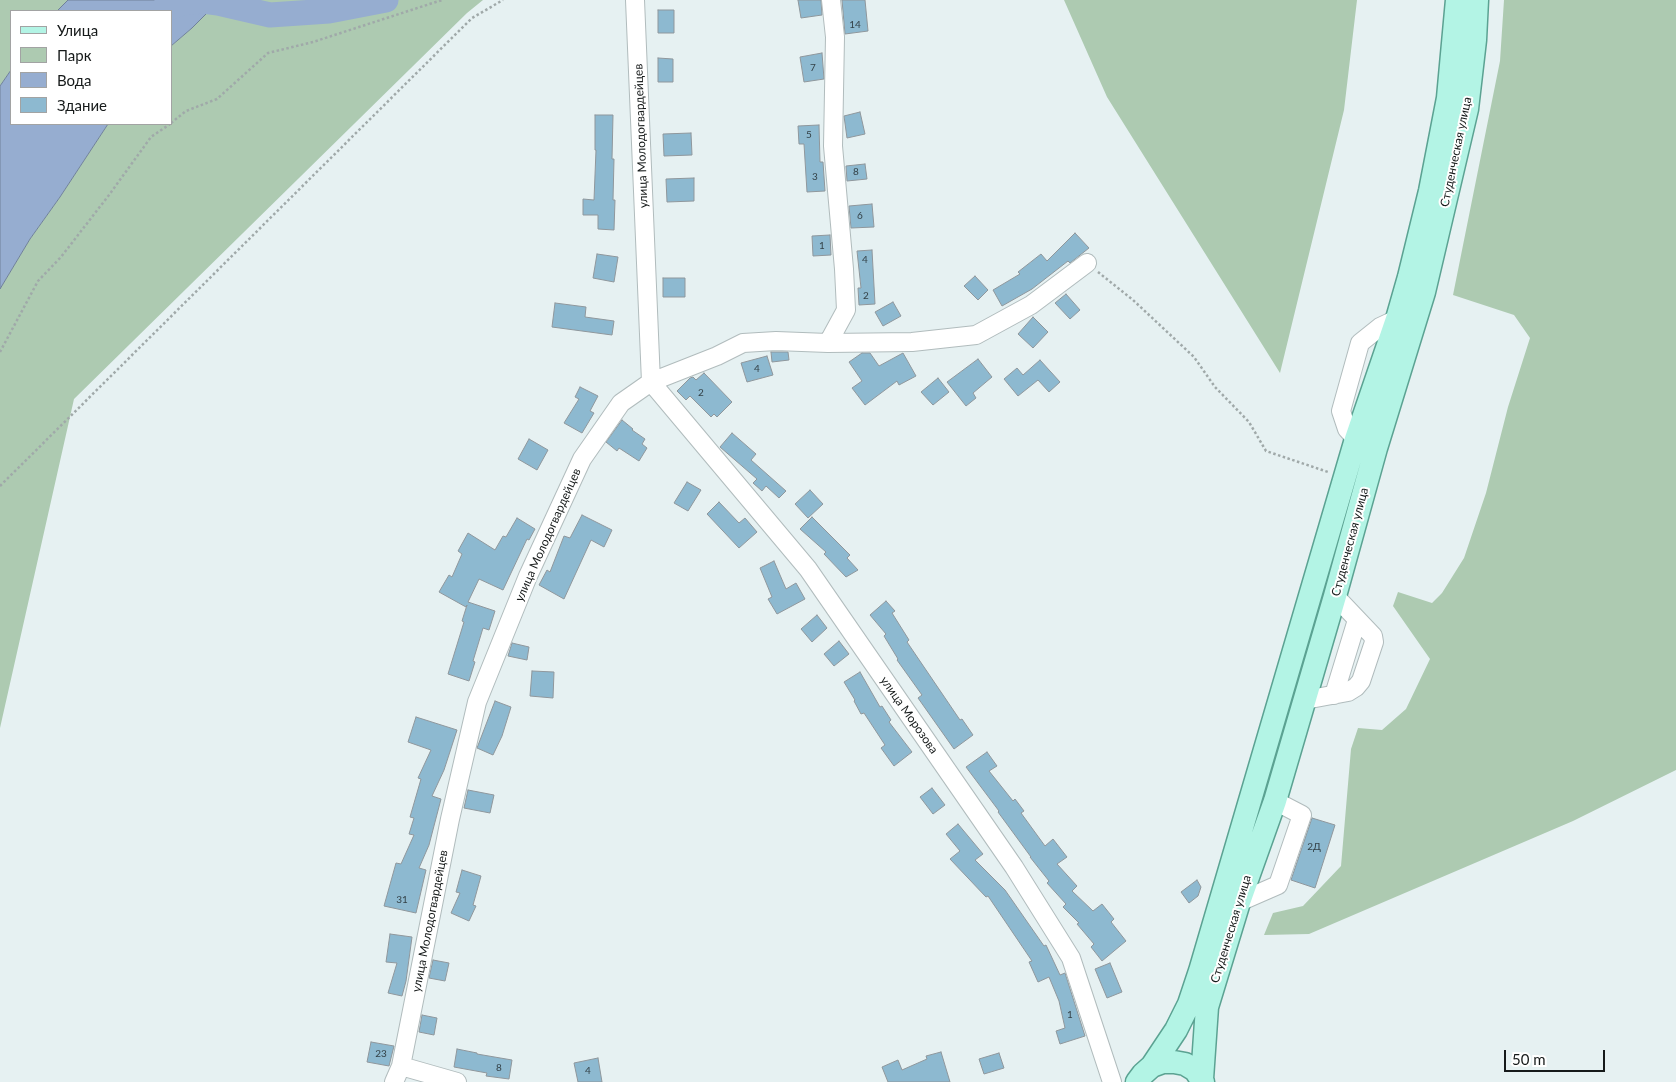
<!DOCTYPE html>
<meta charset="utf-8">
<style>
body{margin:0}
#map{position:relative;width:1676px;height:1082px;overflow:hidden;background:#e6f1f2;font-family:Lato,sans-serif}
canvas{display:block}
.legend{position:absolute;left:10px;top:10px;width:162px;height:115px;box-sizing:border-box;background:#fff;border:1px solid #a2a3a3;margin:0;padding:6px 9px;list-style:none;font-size:15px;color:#161a1a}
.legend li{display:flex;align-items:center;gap:10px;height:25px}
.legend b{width:25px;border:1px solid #a2a3a3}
.scale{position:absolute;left:1504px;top:1050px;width:101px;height:22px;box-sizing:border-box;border:2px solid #161a1a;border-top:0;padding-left:6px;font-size:15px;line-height:18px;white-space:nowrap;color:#161a1a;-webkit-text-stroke:4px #fff;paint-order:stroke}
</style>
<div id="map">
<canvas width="1676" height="1082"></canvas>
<ul class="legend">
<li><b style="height:6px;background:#b3f4e5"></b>Улица</li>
<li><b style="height:14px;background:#adcab1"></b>Парк</li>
<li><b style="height:14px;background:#96add0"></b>Вода</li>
<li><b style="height:14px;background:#8db9d0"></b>Здание</li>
</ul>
<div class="scale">50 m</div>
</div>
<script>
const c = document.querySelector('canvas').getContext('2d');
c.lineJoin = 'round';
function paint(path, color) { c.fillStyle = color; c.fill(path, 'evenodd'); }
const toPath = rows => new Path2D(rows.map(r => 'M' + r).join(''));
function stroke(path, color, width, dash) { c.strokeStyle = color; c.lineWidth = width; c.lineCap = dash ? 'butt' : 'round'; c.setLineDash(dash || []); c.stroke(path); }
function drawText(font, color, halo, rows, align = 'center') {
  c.font = font + ' Lato,sans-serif'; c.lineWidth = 4; c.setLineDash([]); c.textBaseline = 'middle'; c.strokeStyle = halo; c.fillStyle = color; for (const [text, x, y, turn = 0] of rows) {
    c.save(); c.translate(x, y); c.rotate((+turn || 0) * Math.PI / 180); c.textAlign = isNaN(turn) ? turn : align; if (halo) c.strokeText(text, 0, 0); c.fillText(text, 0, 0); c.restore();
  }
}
paint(toPath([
 [0,0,68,0,57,11,11,11,11,70,0,86],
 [220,0,483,0,467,13,74,399,0,728,0,289,30,239,60,197,108,124,171,124,171,46,192,28],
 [1064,0,1357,0,1344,110,1280,373,1107,97],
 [1504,0,1676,0,1676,770,1573,821,1309,934,1264,935,1273,913,1303,906,1341,866,1351,749,1358,728,1382,730,1406,709,1430,659,1393,606,1398,592,1432,603,1442,593,1464,558,1486,493,1508,407,1530,338,1514,315,1453,295,1500,61]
]), '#adcab1');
const water = toPath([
 [68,0,220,0,192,28,171,46,171,11,57,11,68,0],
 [11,70,11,124,108,124,60,197,30,239,0,289,0,86,11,70]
]);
paint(water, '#96add0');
stroke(water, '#708199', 1);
stroke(toPath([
 [161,11,182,3,203,1,218,3,270,15,329,11,386,0]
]), '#96add0', 25);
const building = toPath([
 [798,0,821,0,822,15,801,18,798,0],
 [842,0,865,0,868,31,845,34,842,0],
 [658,10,674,10,674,33,658,33,658,10],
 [822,53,824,79,804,82,800,57,822,53],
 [658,58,673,59,673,82,658,82,658,58],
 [860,112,865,134,847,138,844,116,860,112],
 [595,115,613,115,612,159,614,159,613,200,615,200,614,230,598,229,598,215,583,215,583,199,594,200,596,150,595,150,595,115],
 [819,125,820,162,823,162,825,191,807,192,804,144,799,144,798,126,819,125],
 [691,133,692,155,664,156,663,134,691,133],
 [865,164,867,179,847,181,846,166,865,164],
 [694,178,694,201,667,202,666,179,694,178],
 [872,204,874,227,851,228,849,206,872,204],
 [1075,233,1089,248,1070,263,1068,261,1032,289,1002,306,993,290,1020,274,1018,272,1041,254,1047,261,1075,233],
 [830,235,831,255,813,256,812,236,830,235],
 [872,250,875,304,859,305,858,288,861,288,857,251,872,250],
 [597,254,618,257,614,282,593,278,597,254],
 [975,276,988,290,978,300,964,286,975,276],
 [663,278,685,278,685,297,663,297,663,278],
 [1066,294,1080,310,1070,319,1055,303,1066,294],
 [893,302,901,316,883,326,875,312,893,302],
 [555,303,586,307,585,317,614,321,612,335,552,327,555,303],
 [1033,317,1048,332,1033,348,1018,334,1033,317],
 [771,352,788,352,789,360,772,362,771,352],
 [862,353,870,353,879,366,903,353,916,376,899,385,897,381,865,405,852,388,862,381,849,362,862,353],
 [767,356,773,375,747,382,741,363,767,356],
 [978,359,992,377,973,393,976,398,966,406,947,382,978,359],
 [1040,360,1060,382,1049,392,1038,380,1018,396,1004,379,1017,368,1023,375,1040,360],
 [704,373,732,402,717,417,714,414,711,417,690,396,686,400,677,391,690,378,693,377,696,380,704,373],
 [938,378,949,392,933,405,921,392,938,378],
 [580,387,598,396,590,411,594,413,582,433,564,423,579,399,575,397,580,387],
 [622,420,633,429,632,430,645,439,642,444,647,448,639,461,619,448,617,451,606,442,622,420],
 [732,433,756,454,751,460,786,491,779,498,766,486,762,491,753,483,757,479,720,447,732,433],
 [529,439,548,450,537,470,518,459,529,439],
 [687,482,701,490,688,511,674,503,687,482],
 [810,490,823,504,808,518,795,504,810,490],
 [719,502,739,523,745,518,757,532,739,548,707,514,719,502],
 [582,515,612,530,604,547,591,540,564,599,539,585,547,570,550,572,564,536,570,538,582,515],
 [812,517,850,555,847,558,858,570,846,577,824,554,826,552,800,529,812,517],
 [517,518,535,529,529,540,527,539,503,590,479,579,468,602,495,611,489,630,483,628,473,661,475,662,469,681,448,674,464,622,462,621,467,605,466,607,439,592,449,575,452,577,462,554,458,551,468,533,495,550,503,536,506,537,517,518],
 [774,561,786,589,796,583,805,599,777,614,768,599,772,597,760,568,774,561],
 [886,601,895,611,892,613,909,640,907,642,960,720,962,719,973,735,954,749,918,698,922,695,897,660,898,659,884,636,886,634,870,615,886,601],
 [817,615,827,628,812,642,801,629,817,615],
 [839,641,849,654,834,666,824,654,839,641],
 [512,643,529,647,527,660,508,656,512,643],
 [532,671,554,672,553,698,530,696,532,671],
 [860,672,880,707,882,706,891,720,889,722,912,752,894,766,881,748,885,745,864,713,861,714,854,701,855,700,844,682,860,672],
 [495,701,511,707,502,736,493,755,477,748,495,701],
 [416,717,457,730,444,770,432,796,441,799,429,845,419,868,426,870,416,913,384,906,396,863,401,864,414,835,409,834,414,818,410,817,421,779,418,778,431,750,408,742,416,717],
 [987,752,997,766,989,771,1013,801,1015,799,1024,811,1021,813,1045,846,1053,839,1067,857,1057,864,1077,886,1072,891,1093,911,1102,904,1114,919,1111,922,1126,941,1102,961,1091,947,1094,944,1077,924,1079,923,1063,907,1066,904,1047,883,1049,881,1030,857,1031,857,998,812,999,811,966,767,987,752],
 [932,788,945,805,933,814,920,797,932,788],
 [468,790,494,795,490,813,464,808,468,790],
 [1312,818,1335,825,1315,888,1291,880,1312,818],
 [958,824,983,854,975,860,1005,890,1044,946,1046,945,1060,975,1065,973,1085,1036,1060,1044,1056,1031,1065,1028,1059,1001,1049,977,1038,982,1029,962,1032,961,988,896,986,897,950,859,960,851,946,834,958,824],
 [462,870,481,876,473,905,476,906,469,921,451,913,460,893,456,892,462,870],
 [1197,880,1201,887,1198,896,1189,903,1181,892,1197,880],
 [390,934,412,937,406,981,402,996,388,993,397,963,386,962,390,934],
 [433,960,449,963,445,981,429,978,433,960],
 [1110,963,1122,992,1107,998,1095,969,1110,963],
 [422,1015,437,1018,434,1035,419,1032,422,1015],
 [371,1042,394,1046,389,1066,367,1062,371,1042],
 [457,1049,477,1053,477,1054,512,1060,509,1079,486,1076,487,1073,454,1067,457,1049],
 [941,1052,950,1082,888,1082,882,1067,898,1060,902,1070,927,1059,926,1056,941,1052],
 [999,1053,1004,1068,984,1074,979,1059,999,1053],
 [598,1058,602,1082,578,1082,574,1063,598,1058]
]);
paint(building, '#8db9d0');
stroke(building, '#8f979c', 1);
const minor = toPath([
 [1087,263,1031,305,976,335,912,342,828,343,776,341,743,343,717,356,651,382,808,569,1014,867,1071,958,1112,1082],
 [828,343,846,310,844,269,833,146,835,37,831,0],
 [1356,439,1347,429,1341,411,1360,343,1380,327,1397,319],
 [1334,695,1357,620],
 [1305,700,1348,692,1356,687,1361,681,1374,642,1373,636,1335,596],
 [1239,902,1278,885,1302,815,1275,801],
 [401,1066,457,1082],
 [394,1082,401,1066,450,819,477,702,528,576,582,459,621,403,651,382,635,0]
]);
const major = toPath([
 [1152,1066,1176,1030,1189,1004,1200,971,1356,439,1397,319,1409,277,1430,191,1448,98,1457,0],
 [1202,1079,1207,1007,1239,902,1275,801,1335,596,1376,448,1424,292,1467,109,1475,40,1477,0],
 [1137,1082,1143,1074,1152,1066,1163,1062,1174,1062,1185,1064,1195,1070,1203,1082]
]);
stroke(minor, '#b1bcbd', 20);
stroke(major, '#5ba292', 25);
stroke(toPath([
 [171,123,186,111,217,99,268,53,313,42,442,0],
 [1098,272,1133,300,1194,357,1215,387,1249,422,1266,451,1328,472],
 [0,352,38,281,61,257,109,195,151,137,170,124],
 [0,486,472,18,503,0]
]), '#a0a9a9', 2.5, [2.5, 2.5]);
stroke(minor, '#fff', 18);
stroke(major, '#b3f4e5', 22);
drawText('10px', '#344248', null, [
 ["14",855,25],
 ["7",813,68],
 ["5",809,135],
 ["8",856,172],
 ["3",815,177],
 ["6",860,216],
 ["1",822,246],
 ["4",865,260],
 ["2",866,296],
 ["4",757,369],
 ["2",701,393],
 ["2Д",1314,847],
 ["31",402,900],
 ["1",1070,1015],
 ["23",381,1054],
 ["8",499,1068],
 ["4",588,1071]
]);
drawText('12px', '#161a1a', '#fff', [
 ["улица Молодогвардейцев",641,136,-92],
 ["Студенческая улица",1456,152,-78],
 ["улица Молодогвардейцев",548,535,-66],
 ["Студенческая улица",1350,542,-75],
 ["улица Морозова",909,715,55],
 ["улица Молодогвардейцев",430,921,-79],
 ["Студенческая улица",1231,929,-73]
]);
</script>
